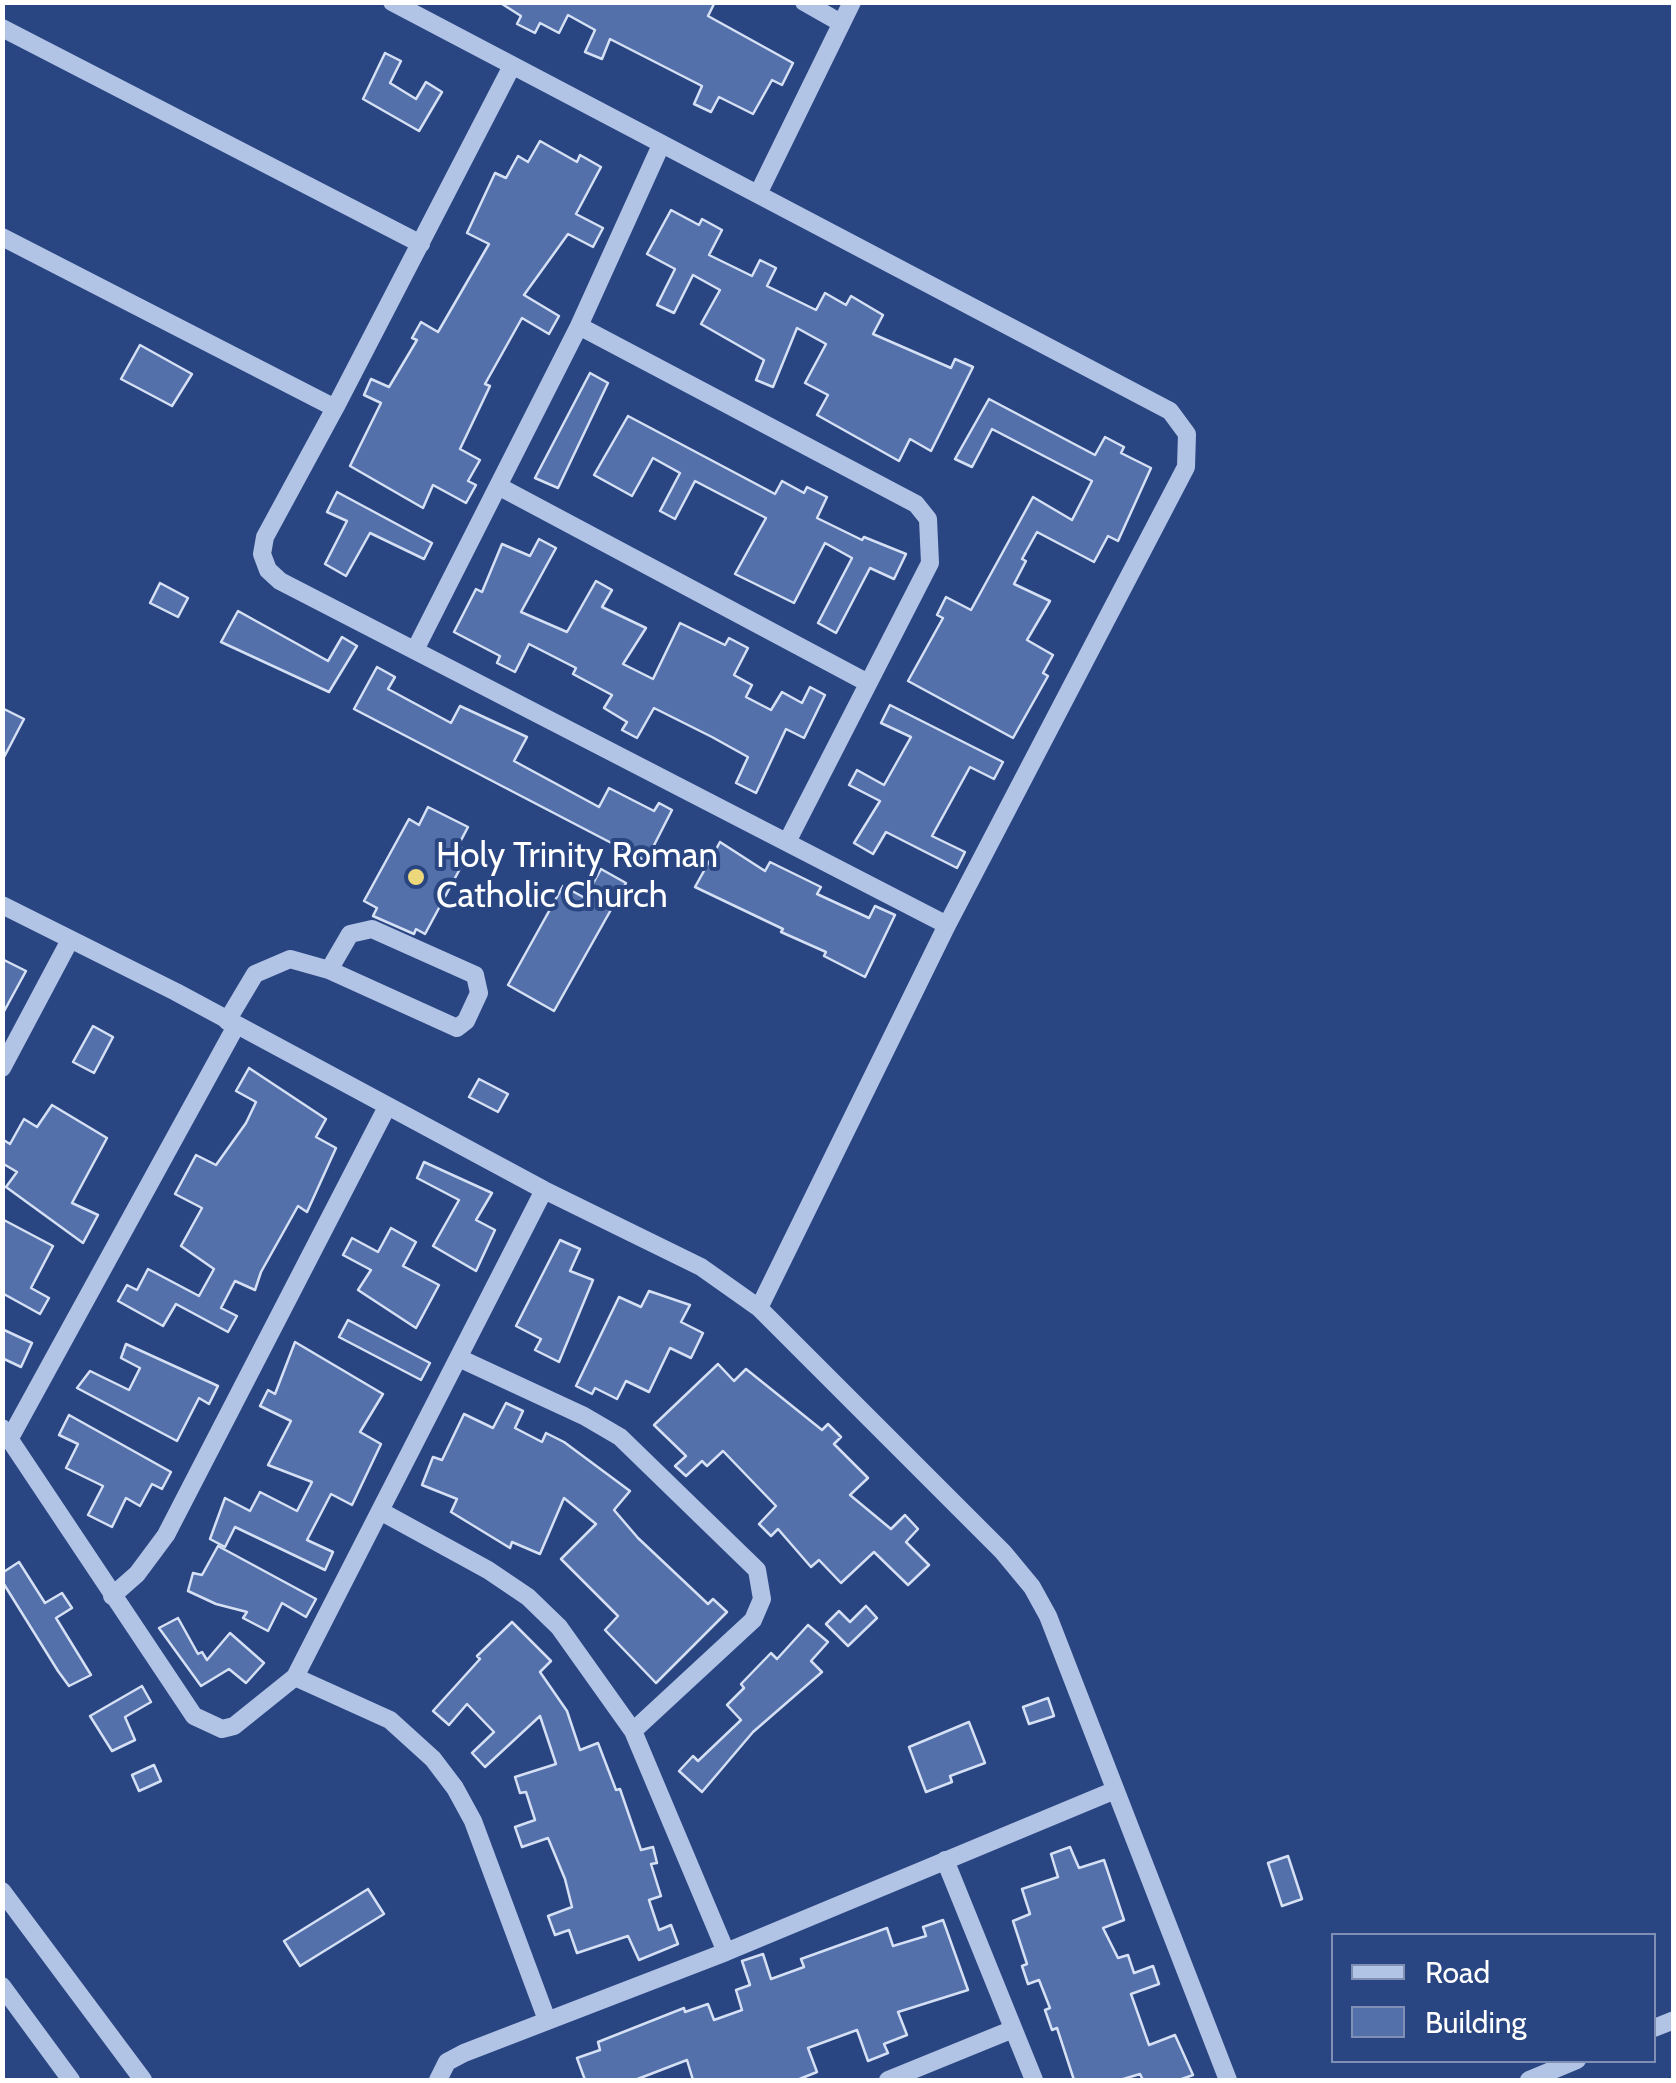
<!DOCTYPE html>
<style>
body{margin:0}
#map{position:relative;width:1676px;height:2083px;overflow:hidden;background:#2a4682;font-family:Cabin,sans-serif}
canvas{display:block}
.frame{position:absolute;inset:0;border:5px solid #fff;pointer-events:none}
.legend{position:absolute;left:1331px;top:1933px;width:325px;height:130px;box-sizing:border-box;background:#2a4682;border:2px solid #7f90b4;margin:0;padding:12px 18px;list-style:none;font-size:30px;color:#fff}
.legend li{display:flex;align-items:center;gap:20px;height:50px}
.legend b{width:50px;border:2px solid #7f90b4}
</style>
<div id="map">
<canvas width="1676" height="2083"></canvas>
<div class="frame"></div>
<ul class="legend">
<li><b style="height:12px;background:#b2c4e6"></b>Road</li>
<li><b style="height:28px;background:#5370aa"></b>Building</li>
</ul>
</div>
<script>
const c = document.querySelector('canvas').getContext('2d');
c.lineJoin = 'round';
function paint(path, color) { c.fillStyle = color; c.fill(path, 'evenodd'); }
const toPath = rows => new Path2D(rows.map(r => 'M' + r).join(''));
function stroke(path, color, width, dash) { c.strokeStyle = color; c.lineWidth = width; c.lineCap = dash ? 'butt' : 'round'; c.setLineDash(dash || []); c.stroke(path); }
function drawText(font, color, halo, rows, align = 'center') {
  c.font = font + ' Cabin,sans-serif'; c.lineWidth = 8; c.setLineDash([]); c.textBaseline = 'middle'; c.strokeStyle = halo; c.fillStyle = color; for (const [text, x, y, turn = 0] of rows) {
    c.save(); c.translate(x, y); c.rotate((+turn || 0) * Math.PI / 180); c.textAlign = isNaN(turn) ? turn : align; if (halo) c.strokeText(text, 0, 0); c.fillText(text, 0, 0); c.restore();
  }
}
const building = toPath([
 [499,2,715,2,708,16,793,63,782,85,772,80,753,114,719,97,711,112,694,104,702,86,610,39,602,59,585,52,595,30,568,15,559,33,540,23,535,33,517,24,521,16,499,2],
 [385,53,401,61,390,83,416,99,426,82,442,92,419,131,363,99,385,53],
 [540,141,577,162,580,155,601,167,576,214,603,228,593,247,568,234,524,295,559,316,549,334,522,318,485,384,490,386,460,449,480,460,468,481,476,485,466,503,433,485,423,508,350,466,381,403,364,395,371,379,389,387,417,340,412,338,421,322,438,332,489,244,467,233,495,173,506,178,518,156,528,162,540,141],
 [671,210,699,225,702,219,722,230,709,255,752,276,760,260,776,268,767,286,816,310,825,293,846,305,851,296,883,315,873,334,951,368,955,359,973,367,931,451,910,439,899,461,817,415,828,395,805,383,826,344,797,328,773,387,756,380,764,360,701,324,720,290,693,275,674,313,657,305,675,269,647,254,671,210],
 [140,345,192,374,172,406,121,379,140,345],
 [590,373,608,383,558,488,535,478,590,373],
 [989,399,1095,455,1105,437,1124,447,1121,453,1151,468,1118,541,1108,536,1094,562,1037,532,1022,559,1026,561,1014,584,1050,601,1027,640,1053,655,1043,673,1048,676,1013,738,908,681,943,618,937,615,946,597,971,610,1033,497,1072,520,1092,481,992,429,972,467,955,459,989,399],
 [628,416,775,494,782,481,804,493,807,487,827,497,817,518,862,540,864,537,906,554,894,579,870,568,836,633,818,623,852,558,825,543,794,603,735,574,766,518,695,481,675,519,660,511,680,473,653,458,632,496,594,475,628,416],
 [337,492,432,543,424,559,370,533,346,576,325,564,347,521,327,512,337,492],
 [539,539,556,548,521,612,567,632,596,581,612,590,602,607,646,628,623,664,653,679,680,623,725,645,729,638,748,648,734,675,752,685,746,697,771,710,782,692,802,703,810,687,825,695,804,738,786,729,756,793,736,783,748,757,712,737,654,708,637,738,622,730,627,722,604,708,612,695,573,674,576,668,529,644,515,672,497,663,500,656,454,632,476,589,482,592,502,544,530,556,539,539],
 [160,583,188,598,178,617,150,603,160,583],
 [238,611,328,661,342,637,357,646,329,692,221,642,238,611],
 [377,667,395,677,388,689,451,723,460,706,527,737,514,761,599,807,609,788,654,811,659,803,672,810,646,861,354,709,377,667],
 [890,705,1003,762,994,779,970,767,932,836,965,852,957,868,886,832,873,854,854,843,880,801,849,785,857,770,884,785,911,737,881,723,890,705],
 [2,708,24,719,2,761,2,708],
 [428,807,468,827,458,846,469,852,425,934,416,929,414,934,373,916,377,908,364,901,409,819,419,825,428,807],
 [720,842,765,871,770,862,821,887,817,894,869,918,875,906,895,915,865,977,824,956,826,952,781,932,783,929,695,887,720,842],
 [601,869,626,883,554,1011,508,985,563,886,585,898,601,869],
 [2,959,26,971,2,1015,2,959],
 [93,1026,113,1037,94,1073,73,1062,93,1026],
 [249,1068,326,1119,316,1137,336,1148,307,1212,298,1206,261,1272,255,1290,235,1281,221,1308,237,1316,228,1332,176,1304,163,1326,118,1301,127,1285,137,1290,148,1269,199,1296,214,1269,181,1246,202,1208,175,1194,196,1155,216,1165,246,1123,256,1102,236,1091,249,1068],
 [479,1079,508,1094,498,1112,469,1097,479,1079],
 [52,1105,107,1138,72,1203,98,1215,83,1243,6,1187,17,1172,2,1163,2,1139,10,1144,24,1119,37,1127,52,1105],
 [424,1162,492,1193,476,1220,495,1230,476,1271,433,1246,459,1200,417,1178,424,1162],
 [2,1219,53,1246,31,1288,49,1298,40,1314,2,1293,2,1219],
 [391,1228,416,1242,403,1266,439,1285,416,1328,358,1290,371,1270,343,1255,352,1238,378,1252,391,1228],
 [560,1240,580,1249,570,1271,593,1280,559,1362,535,1350,541,1339,516,1326,560,1240],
 [649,1291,690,1305,681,1322,703,1333,691,1358,670,1348,649,1392,626,1381,617,1399,595,1388,592,1394,576,1386,619,1297,641,1307,649,1291],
 [348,1320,430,1363,421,1380,339,1337,348,1320],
 [2,1329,32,1343,21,1367,2,1358,2,1329],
 [295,1342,383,1394,360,1432,381,1444,352,1505,331,1494,307,1540,333,1552,325,1570,235,1527,225,1547,210,1539,225,1498,250,1511,260,1492,297,1511,312,1482,268,1465,291,1421,260,1406,268,1390,275,1394,295,1342],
 [126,1344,218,1386,209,1404,199,1398,177,1441,77,1388,90,1371,129,1390,140,1368,121,1358,126,1344],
 [718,1364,734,1381,746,1369,822,1430,828,1424,841,1437,834,1444,868,1478,850,1495,891,1529,905,1515,918,1529,906,1542,929,1565,908,1585,874,1552,841,1583,819,1560,811,1567,778,1529,771,1536,759,1524,776,1506,723,1451,707,1466,702,1461,686,1476,675,1466,686,1456,654,1425,718,1364],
 [506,1403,523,1411,515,1428,542,1442,546,1433,564,1442,630,1491,614,1510,638,1538,708,1604,713,1599,727,1612,656,1683,605,1630,618,1616,561,1559,596,1524,564,1498,540,1554,512,1542,510,1548,451,1512,457,1499,422,1485,433,1457,442,1460,464,1414,493,1428,506,1403],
 [69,1415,171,1472,162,1489,152,1484,140,1506,126,1498,112,1527,88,1515,103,1486,66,1468,78,1444,59,1435,69,1415],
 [218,1546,316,1599,306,1617,282,1603,268,1631,243,1618,247,1612,216,1604,188,1591,193,1573,202,1575,218,1546],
 [19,1562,45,1603,62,1593,72,1608,56,1618,91,1675,69,1686,58,1671,2,1581,2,1573,19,1562],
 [866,1606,877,1618,848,1646,826,1624,839,1611,850,1622,866,1606],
 [178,1618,198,1654,202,1652,207,1660,230,1633,264,1663,246,1683,229,1669,201,1686,159,1628,178,1618],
 [512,1622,551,1661,540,1672,567,1711,580,1750,598,1743,616,1790,620,1789,641,1850,653,1847,657,1863,651,1864,661,1896,649,1900,659,1930,671,1925,678,1944,639,1960,628,1936,577,1953,569,1930,555,1935,548,1916,572,1907,565,1879,548,1838,522,1847,515,1827,535,1820,526,1792,520,1793,515,1777,556,1764,540,1716,485,1767,472,1753,494,1732,467,1704,449,1725,433,1711,480,1659,477,1656,512,1622],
 [808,1625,828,1642,811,1661,822,1672,753,1732,702,1792,679,1771,693,1756,698,1761,741,1720,727,1705,744,1688,741,1684,771,1653,777,1659,808,1625],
 [142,1686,151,1702,125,1717,135,1740,112,1751,90,1716,142,1686],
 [1048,1698,1054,1716,1029,1724,1023,1707,1048,1698],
 [969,1722,985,1763,950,1776,952,1782,926,1792,909,1747,969,1722],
 [154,1765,161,1781,139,1791,132,1775,154,1765],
 [1070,1847,1079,1868,1104,1860,1124,1920,1103,1928,1118,1958,1128,1955,1134,1973,1153,1966,1159,1984,1131,1994,1149,2045,1175,2035,1193,2075,1179,2080,1143,2080,1140,2074,1120,2080,1074,2080,1057,2028,1052,2030,1045,2010,1050,2008,1039,1980,1028,1984,1022,1966,1027,1964,1013,1921,1030,1914,1022,1889,1058,1877,1051,1854,1070,1847],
 [1288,1856,1302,1899,1282,1906,1268,1863,1288,1856],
 [368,1889,384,1914,300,1966,284,1941,368,1889],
 [943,1920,968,1990,898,2012,907,2035,884,2044,888,2053,868,2061,857,2030,808,2048,817,2072,797,2080,693,2080,687,2060,635,2080,585,2080,577,2058,600,2050,598,2042,684,2008,685,2012,708,2004,714,2020,742,2010,736,1990,750,1985,742,1961,763,1954,771,1979,804,1967,801,1959,887,1928,893,1946,926,1936,923,1927,943,1920]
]);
paint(building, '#5370aa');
stroke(building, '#d5e0f5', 2.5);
stroke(toPath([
 [392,2,1170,411,1187,434,1186,467,947,925,759,1308],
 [804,2,841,23],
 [2,28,421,244],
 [758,194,852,2],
 [2,237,335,408,512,66],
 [579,326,916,504,928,519,930,563,787,842],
 [335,408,265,537,262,554,268,570,280,581,947,925],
 [500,487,868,683],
 [415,650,579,326,661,145],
 [2,905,176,992,544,1190,701,1267,759,1308,1003,1552,1032,1587,1048,1616,1228,2080],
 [227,1021,255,974,290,959,329,970,457,1028,466,1021,479,993,475,975,372,929,350,934,329,970],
 [2,1068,70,940],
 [461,1359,584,1416,620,1437,757,1570,762,1599,753,1620,633,1731],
 [2,1428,194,1716,222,1729,234,1726,295,1677,544,1190],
 [10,1438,236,1026],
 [382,1512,488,1570,528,1597,559,1627,633,1731,726,1952],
 [112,1596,137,1574,166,1535,387,1107],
 [295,1677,390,1720,433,1759,455,1788,473,1821,547,2020],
 [945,1860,1034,2080],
 [2,1891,143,2080],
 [2,1986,71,2080],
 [1654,2028,1674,2020],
 [438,2080,447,2062,464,2053,726,1952,1113,1791],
 [888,2080,1011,2030],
 [1529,2080,1577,2060]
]), '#b2c4e6', 18);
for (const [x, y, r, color] of [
 [416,877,10,"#ecd87a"]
]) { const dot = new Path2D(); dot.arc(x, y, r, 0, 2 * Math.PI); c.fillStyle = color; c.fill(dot); stroke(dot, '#2a4682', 4); }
drawText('35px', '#fff', '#2a4682', [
 ["Holy Trinity Roman",436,857],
 ["Catholic Church",436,897]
], 'left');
</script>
